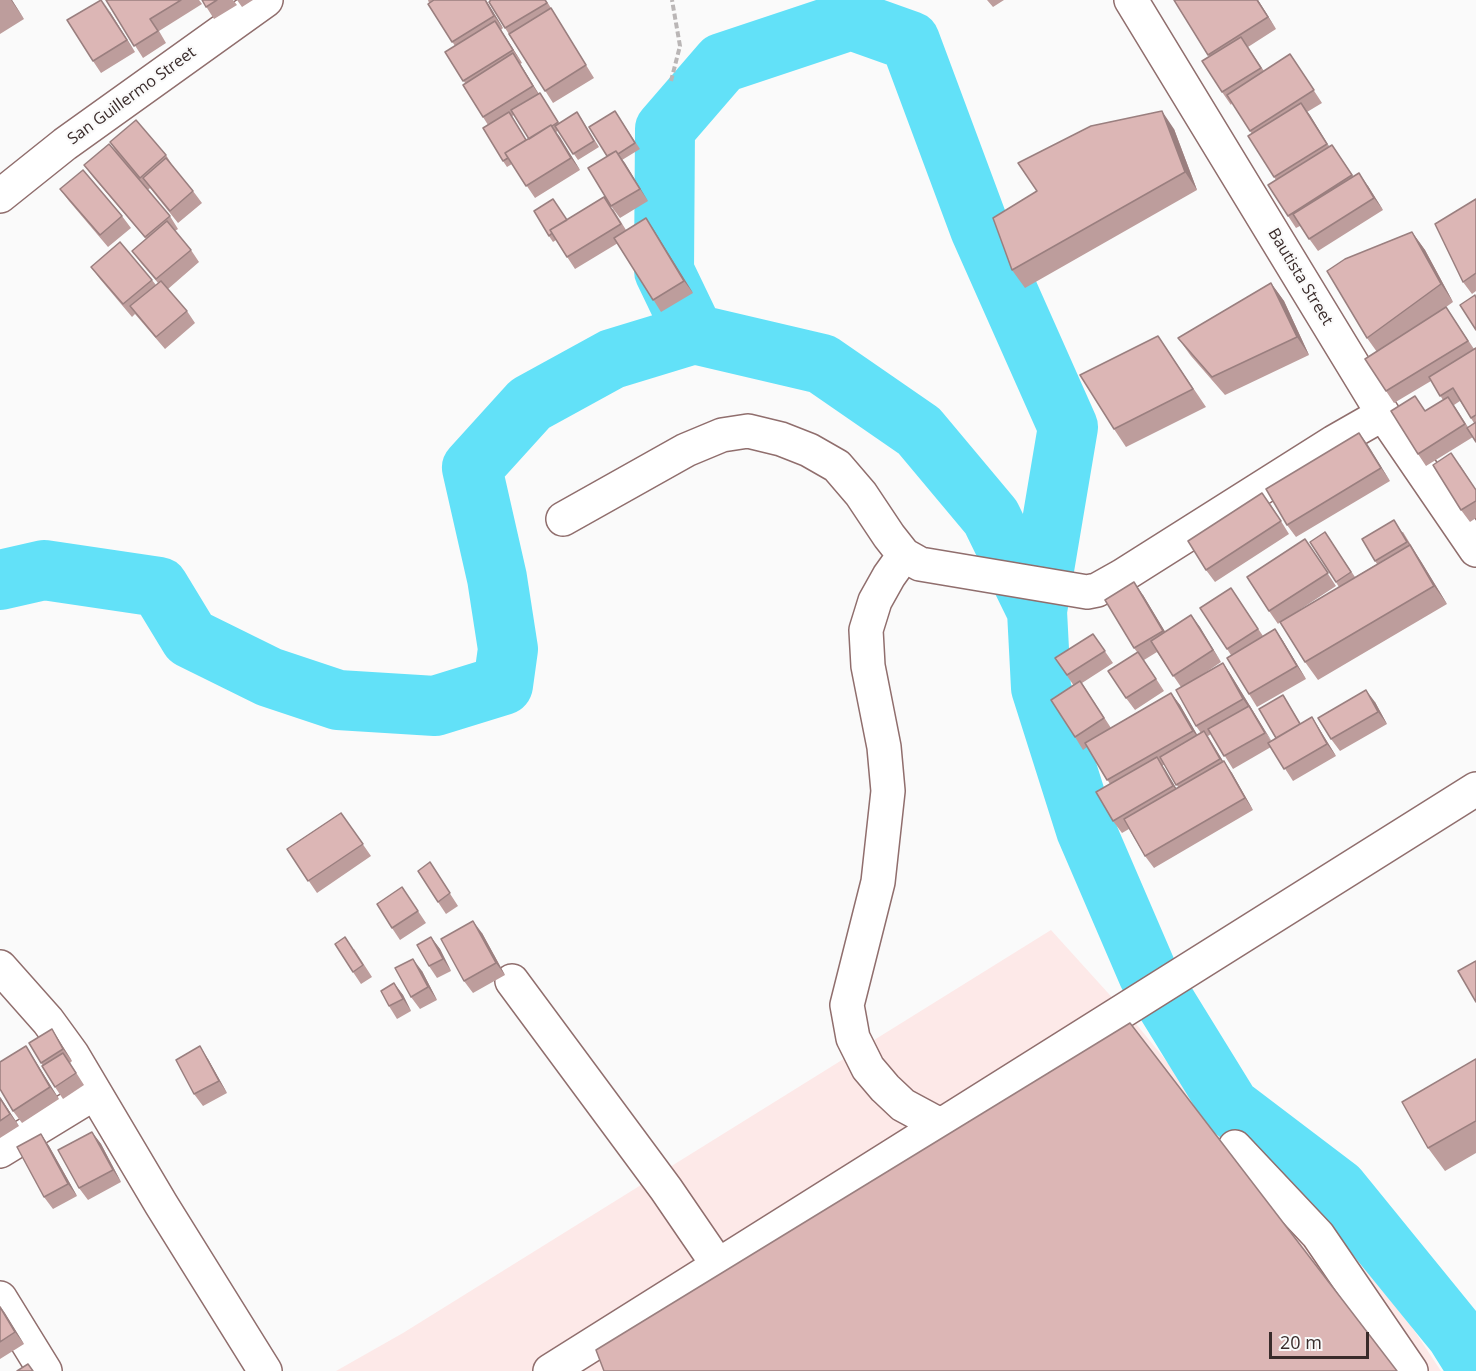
<!DOCTYPE html>
<style>
body{margin:0}
#map{position:relative;width:1476px;height:1371px;overflow:hidden;background:#fafafa;font-family:"Open Sans",sans-serif}
canvas{display:block}
.scale{position:absolute;left:1269px;top:1332px;width:100px;height:27px;box-sizing:border-box;border:3px solid #392b2a;border-top:0;padding-left:8px;font-size:18px;line-height:21px;white-space:nowrap;color:#392b2a;-webkit-text-stroke:4px #fafafa;paint-order:stroke}
</style>
<div id="map">
<canvas width="1476" height="1371"></canvas>
<div class="scale">20 m</div>
</div>
<script>
const c = document.querySelector('canvas').getContext('2d');
c.lineJoin = 'round';
function paint(path, color) { c.fillStyle = color; c.fill(path, 'evenodd'); }
const toPath = rows => new Path2D(rows.map(r => 'M' + r).join(''));
function stroke(path, color, width, dash) { c.strokeStyle = color; c.lineWidth = width; c.lineCap = dash ? 'butt' : 'round'; c.setLineDash(dash || []); c.stroke(path); }
function drawText(font, color, halo, rows, align = 'center') {
  c.font = font + ' "Open Sans",sans-serif'; c.lineWidth = 4.5; c.setLineDash([]); c.textBaseline = 'middle'; c.strokeStyle = halo; c.fillStyle = color; for (const [text, x, y, turn = 0] of rows) {
    c.save(); c.translate(x, y); c.rotate((+turn || 0) * Math.PI / 180); c.textAlign = isNaN(turn) ? turn : align; if (halo) c.strokeText(text, 0, 0); c.fillText(text, 0, 0); c.restore();
  }
}
paint(toPath([
 [1051,930,1137,1025,1226,1134,1310,1173,1441,1371,336,1371,403,1333]
]), '#fde9e8');
stroke(toPath([
 [689,323,664,271,665,129,722,63,851,20,910,41,980,229,1068,427,1037,611],
 [0,580,44,570,159,587,190,638,269,677,338,700,435,706,503,685,508,649,497,578,472,468,530,404,612,359,694,334,822,364,919,431,991,517,1037,611,1041,688,1086,830,1148,974,1230,1107,1338,1189,1456,1334,1476,1366]
]), '#62e1f8', 60);
const minor = toPath([
 [1131,0,1383,414,1476,550],
 [563,519,686,450,722,435,748,431,781,439,809,450,837,466,861,494,889,536,904,555,920,564,1087,592,1097,590,1122,576,1334,442,1383,414],
 [904,555,889,576,875,601,866,630,868,666,884,747,888,791,878,882,847,1005,853,1038,868,1068,885,1088,903,1105,942,1126],
 [0,967,48,1021,72,1054,161,1204,265,1371],
 [512,981,666,1189,718,1265],
 [1235,1147,1318,1235,1411,1371],
 [0,1151,95,1093],
 [0,1298,45,1371],
 [550,1371,1476,789]
]);
const major = toPath([
 [0,196,65,144,266,0]
]);
stroke(minor, '#906e6d', 36);
stroke(major, '#906e6d', 36);
stroke(toPath([
 [671,81,680,46,672,0]
]), '#bab6b6', 4, [6, 3]);
stroke(minor, '#fff', 33);
stroke(major, '#fff', 33);
paint(toPath([
 [0,0,12,0,24,19,0,34],
 [106,0,199,0,202,4,159,31,166,43,143,58],
 [202,0,233,0,237,5,214,19],
 [237,0,253,0,242,7],
 [428,0,486,0,503,28,501,30,522,63,520,64,539,94,544,99,559,123,581,118,599,147,578,160,558,131,556,132,580,170,535,198,512,164,507,167,503,161,488,125,483,117,465,83,445,52,455,46,428,4,429,3],
 [514,115,529,139,526,140,512,116],
 [489,0,546,0,594,78,553,103,505,28],
 [987,0,1004,0,993,7],
 [1174,0,1258,0,1276,29,1248,47,1264,71,1290,54,1322,103,1307,112,1329,147,1332,145,1354,177,1368,186,1383,210,1318,251,1300,226,1296,228,1288,216,1276,180,1248,136,1252,134,1232,103,1231,105,1222,92,1209,56],
 [110,12,135,52,101,73,93,61],
 [615,111,640,149,622,160,648,201,620,218,611,206,607,156],
 [1174,129,1197,190,1025,288,1012,270],
 [110,142,166,155,174,168,193,191,202,203,178,223,150,188,148,190,118,155],
 [84,165,170,216,178,229,175,231,191,250,199,262,168,289,187,311,195,323,165,349,135,314,132,317,100,279,91,267,152,280,156,285,158,283,141,263,132,251,146,239,93,177],
 [60,189,122,216,131,228,108,247,69,201],
 [1476,199,1476,291,1472,294,1463,282],
 [613,209,626,230,646,218,693,293,661,312,618,243,575,269,556,240,553,242,549,236,567,220],
 [1412,232,1425,250,1453,302,1442,310,1446,307,1474,349,1476,348,1476,442,1473,437,1426,466,1418,454,1425,411,1443,400,1431,381,1394,403,1386,391,1377,352,1367,338],
 [1460,401,1474,423,1468,427,1454,405],
 [1271,283,1284,301,1309,355,1225,395,1191,356,1178,338],
 [1158,336,1206,407,1126,447,1114,429],
 [1359,433,1390,481,1296,537,1287,525],
 [1460,465,1476,490,1476,518,1470,522,1461,510],
 [1271,505,1289,534,1215,582,1206,570],
 [1325,532,1355,577,1377,564,1362,539,1403,532,1422,563,1447,604,1318,680,1305,662,1280,622,1278,624,1269,611,1305,539,1336,586,1281,622,1339,587,1310,542],
 [1231,588,1263,636,1275,629,1283,641,1306,679,1257,707,1249,694,1231,655,1200,608],
 [1143,595,1165,632,1191,615,1221,662,1199,677,1223,663,1231,675,1271,741,1276,738,1283,695,1301,724,1312,717,1336,756,1293,781,1271,747,1233,769,1211,734,1208,736,1223,761,1232,773,1253,810,1154,868,1145,856,1129,829,1122,833,1113,821,1110,784,1087,747,1083,750,1075,737,1074,686,1055,658,1093,634,1113,663,1082,683,1111,728,1171,693,1180,705,1197,735,1201,733,1196,726,1181,687,1157,652,1144,660,1164,691,1135,710,1126,698,1137,652,1134,648],
 [1165,764,1178,787,1176,788,1162,766],
 [1375,702,1387,724,1340,751,1331,739],
 [341,813,371,856,317,893,287,849],
 [438,875,458,906,446,914,438,902],
 [402,887,426,923,400,940,392,928],
 [482,933,505,975,473,993,464,981],
 [431,937,440,949,451,971,437,978,429,966],
 [354,949,372,977,361,984,353,972],
 [422,971,437,1000,420,1009,411,997],
 [394,983,403,995,411,1011,397,1019,389,1006],
 [52,1029,72,1061,70,1063,84,1085,63,1099,55,1087,43,1066,29,1043],
 [26,1046,59,1099,22,1123,13,1111],
 [208,1059,227,1093,203,1106,194,1094],
 [1476,1059,1476,1153,1445,1171,1428,1148],
 [0,1097,19,1126,0,1138],
 [92,1132,101,1144,121,1182,88,1200,79,1188],
 [41,1134,49,1146,77,1196,53,1209,44,1197],
 [0,1306,24,1344,0,1359]
]), '#bd9d9c');
paint(toPath([
 [11,0,12,0,24,19],
 [102,0,110,12,135,52,127,40],
 [485,0,486,0,503,28,494,16],
 [1257,0,1258,0,1276,29,1268,17],
 [495,21,503,33,522,63,513,50],
 [513,53,521,65,541,98,533,86],
 [1301,103,1310,115,1335,156,1327,144],
 [1162,111,1174,129,1197,190,1185,172],
 [551,125,560,137,580,170,571,158],
 [616,151,625,163,648,201,640,189],
 [1359,173,1368,186,1383,210,1374,198],
 [646,218,654,230,693,293,684,281],
 [1412,232,1425,250,1453,302,1441,284],
 [1271,283,1284,301,1309,355,1297,337],
 [1359,433,1368,445,1390,481,1381,468],
 [1394,520,1422,563,1447,604,1434,586],
 [1134,582,1143,595,1172,643,1163,631],
 [1191,615,1200,627,1221,662,1213,650],
 [1275,629,1283,641,1306,679,1297,666],
 [1223,663,1231,675,1274,745,1243,699],
 [1366,690,1375,702,1387,724,1378,712],
 [1171,693,1180,705,1202,743,1193,731],
 [1312,717,1336,756,1327,744],
 [1204,731,1212,743,1229,771,1220,759],
 [1157,757,1165,769,1182,798,1173,786],
 [1224,761,1232,773,1253,810,1245,798],
 [473,921,482,933,505,975,496,963],
 [431,937,440,949,451,971,443,959],
 [413,959,422,971,437,1000,428,987],
 [394,983,403,995,411,1011,403,999],
 [52,1029,60,1042,72,1061,63,1049],
 [26,1046,34,1059,59,1099,50,1087],
 [200,1046,208,1059,227,1093,219,1081],
 [0,1097,19,1126,10,1114],
 [92,1132,101,1144,121,1182,113,1170],
 [41,1134,49,1146,77,1196,68,1184],
 [0,1306,5,1313,24,1344,15,1332]
]), '#9a7f7f');
const building = toPath([
 [101,0,127,40,93,61,67,20,101,0],
 [106,0,181,0,150,19,158,31,134,46,106,0],
 [202,0,217,0,206,7,202,0],
 [434,0,485,0,494,16,452,42,428,4,434,0],
 [491,0,545,0,547,3,505,28,489,2,491,0],
 [1174,0,1257,0,1268,17,1208,55,1174,0],
 [551,8,586,65,545,91,509,34,551,8],
 [495,21,513,50,463,81,445,52,495,21],
 [1241,37,1261,68,1222,92,1202,61,1241,37],
 [513,53,533,86,483,117,463,85,513,53],
 [1290,54,1314,90,1250,131,1227,95,1290,54],
 [540,93,558,122,552,126,551,125,529,139,511,110,540,93],
 [1301,103,1327,144,1274,177,1248,136,1301,103],
 [615,111,635,143,618,154,616,151,607,156,589,127,615,111],
 [1162,111,1185,172,1012,270,993,218,1037,191,1018,163,1091,126,1162,111],
 [509,112,526,140,505,153,508,158,503,161,483,128,509,112],
 [577,112,594,141,573,154,555,126,577,112],
 [136,120,166,155,140,178,110,142,136,120],
 [551,125,571,158,526,186,505,153,551,125],
 [109,144,170,216,145,237,84,165,109,144],
 [1332,145,1352,175,1288,216,1268,185,1332,145],
 [616,151,640,189,611,206,588,168,616,151],
 [166,158,193,191,170,211,143,178,166,158],
 [83,170,122,216,100,235,60,189,83,170],
 [1359,173,1374,198,1309,239,1293,214,1359,173],
 [604,197,621,224,567,257,550,230,604,197],
 [553,199,567,220,550,230,552,233,549,236,534,211,553,199],
 [1476,199,1476,273,1463,282,1435,224,1476,199],
 [646,218,684,281,653,300,614,238,646,218],
 [167,221,191,250,156,279,132,251,167,221],
 [1412,232,1441,284,1367,338,1327,271,1345,259,1412,232],
 [120,242,152,280,123,304,91,267,120,242],
 [161,281,187,311,156,337,130,306,161,281],
 [1271,283,1297,337,1212,377,1178,338,1271,283],
 [1475,295,1476,298,1476,330,1460,305,1475,295],
 [1446,307,1468,341,1386,391,1365,359,1446,307],
 [1158,336,1193,389,1114,429,1080,375,1158,336],
 [1476,348,1476,415,1471,418,1453,388,1440,396,1429,377,1476,348],
 [1415,396,1425,411,1448,397,1465,424,1418,454,1391,411,1415,396],
 [1476,422,1476,442,1467,428,1476,422],
 [1359,433,1381,468,1287,525,1266,489,1359,433],
 [1451,453,1476,490,1476,501,1461,510,1433,465,1451,453],
 [1262,493,1281,521,1206,570,1188,541,1262,493],
 [1394,520,1407,542,1375,561,1362,539,1394,520],
 [1325,532,1351,572,1336,582,1310,542,1325,532],
 [1305,539,1328,573,1269,611,1247,577,1305,539],
 [1410,545,1434,586,1305,662,1280,622,1410,545],
 [1134,582,1163,631,1134,648,1105,600,1134,582],
 [1231,588,1258,629,1227,649,1200,608,1231,588],
 [1191,615,1213,650,1173,676,1151,641,1191,615],
 [1275,629,1297,666,1249,694,1227,658,1275,629],
 [1093,634,1105,651,1067,675,1055,658,1093,634],
 [1138,652,1156,679,1126,698,1108,671,1138,652],
 [1223,663,1243,699,1196,726,1176,690,1223,663],
 [1080,681,1104,718,1075,737,1051,700,1080,681],
 [1366,690,1378,712,1331,739,1318,718,1366,690],
 [1171,693,1193,731,1107,780,1085,743,1171,693],
 [1283,695,1300,724,1276,738,1259,709,1283,695],
 [1249,706,1265,733,1224,756,1208,729,1249,706],
 [1312,717,1327,744,1284,769,1268,743,1312,717],
 [1204,731,1220,759,1176,785,1160,757,1204,731],
 [1157,757,1173,786,1113,821,1096,792,1157,757],
 [1224,761,1245,798,1145,856,1124,819,1224,761],
 [341,813,363,844,308,881,287,849,341,813],
 [430,862,450,893,438,902,418,871,430,862],
 [402,887,418,911,392,928,377,904,402,887],
 [473,921,496,963,464,981,441,939,473,921],
 [345,937,363,965,353,972,335,944,345,937],
 [431,937,443,959,429,966,417,945,431,937],
 [413,959,428,987,411,997,395,968,413,959],
 [1476,961,1476,1002,1458,971,1476,961],
 [394,983,403,999,389,1006,381,991,394,983],
 [1130,1023,1397,1371,604,1371,596,1350,1130,1023],
 [52,1029,63,1049,41,1063,29,1043,52,1029],
 [26,1046,50,1087,13,1111,0,1089,0,1062,26,1046],
 [200,1046,219,1081,194,1094,176,1060,200,1046],
 [63,1053,76,1073,55,1087,42,1066,63,1053],
 [1476,1059,1476,1121,1428,1148,1402,1102,1476,1059],
 [0,1098,10,1114,0,1121,0,1098],
 [92,1132,113,1170,79,1188,58,1150,92,1132],
 [41,1134,68,1184,44,1197,17,1147,41,1134],
 [0,1307,15,1332,0,1342,0,1307],
 [28,1364,33,1371,17,1371,28,1364]
]);
paint(building, '#dcb6b5');
stroke(building, '#9a7f7f', 1.5);
drawText('16px', '#392b2a', '#fafafa', [
 ["San Guillermo Street",132,96,-36],
 ["Bautista Street",1300,277,59]
]);
</script>
